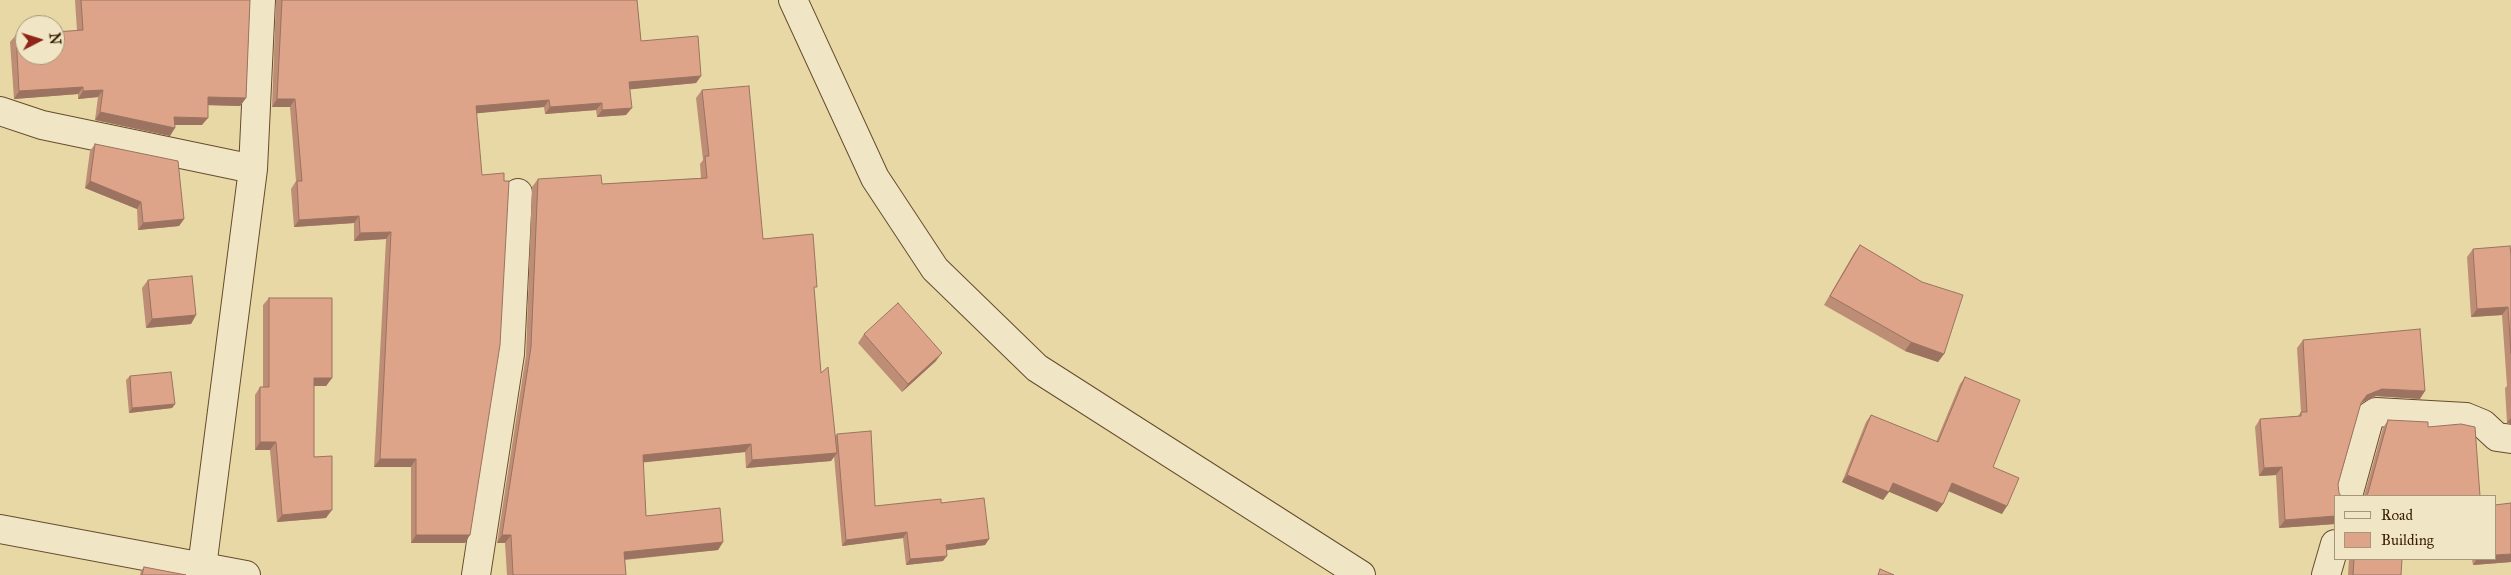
<!DOCTYPE html>
<style>
body{margin:0}
#map{position:relative;width:2511px;height:575px;overflow:hidden;background:#e8d8a6;font-family:"IM FELL Great Primer",serif}
canvas{display:block}
.legend{position:absolute;left:2334px;top:495px;width:162px;height:65px;box-sizing:border-box;background:#f0e6c5;border:1px solid #a79678;margin:0;padding:6px 9px;list-style:none;font-size:15px;color:#3a1d05}
.legend li{display:flex;align-items:center;gap:10px;height:25px}
.legend b{width:25px;border:1px solid #a79678}
.north{position:absolute;left:15px;top:15px;width:50px;height:50px;box-sizing:border-box;background:#f0e6c5;border:1px solid #a79678;border-radius:50%;rotate:85deg;font-size:14px;font-weight:700;line-height:20px;text-align:center;color:#3a1d05}
.north::after{content:'';display:block;margin:auto;width:18px;height:22px;background:#8f2418;clip-path:polygon(50% 0,100% 100%,50% 72%,0 100%)}
</style>
<div id="map">
<canvas width="2511" height="575"></canvas>
<ul class="legend">
<li><b style="height:6px;background:#f0e6c5"></b>Road</li>
<li><b style="height:14px;background:#dda489"></b>Building</li>
</ul>
<div class="north">N</div>
</div>
<script>
const c = document.querySelector('canvas').getContext('2d');
c.lineJoin = 'round';
const toPath = rows => new Path2D(rows.map(r => 'M' + r).join(''));
function stroke(path, color, width, dash) { c.strokeStyle = color; c.lineWidth = width; c.lineCap = dash ? 'butt' : 'round'; c.setLineDash(dash || []); c.stroke(path); }
function paint(path, color) { c.fillStyle = color; c.fill(path, 'evenodd'); }
const minor = toPath([
 [793,0,875,178,935,269,1037,368,1361,575],
 [0,111,42,125,253,169],
 [2348,496,2370,416,2376,412,2466,417,2483,424,2497,437,2511,439],
 [0,529,246,575],
 [201,575,253,169,261,0],
 [476,575,510,354,518,193],
 [2326,575,2335,544]
]);
stroke(minor, '#664c2d', 30);
stroke(minor, '#f0e6c5', 28);
paint(toPath([
 [75,0,250,0,246,98,240,106,208,105,202,125,175,125,170,136,95,120,98,97,78,99,78,94,14,99,10,42,16,35,77,31],
 [276,0,637,0,641,41,701,76,696,83,630,89,626,115,597,117,596,110,545,114,544,107,476,113,465,543,411,543,411,467,374,467,386,239,354,241,354,223,294,227,291,189,296,181,290,107,272,107],
 [702,90,763,239,814,291,821,373,835,436,837,434,875,506,941,503,989,539,985,545,946,550,943,561,906,565,903,538,842,546,834,456,831,461,746,468,745,452,643,462,646,516,723,542,718,550,625,560,626,575,507,575,505,543,497,543,526,355,532,187,538,179,602,184,701,178,700,164,703,160,696,98],
 [95,144,184,219,179,226,138,230,137,209,85,188,90,151],
 [1860,245,1922,282,1944,354,1938,362,1905,351,1824,305,1854,253],
 [2473,249,2511,255,2511,424,2507,423,2505,388,2507,386,2502,315,2471,317,2467,257],
 [148,280,196,315,191,324,146,328,142,288],
 [269,298,332,378,326,386,314,386,314,457,326,518,277,522,270,450,255,450,255,395,260,387,263,387,263,305],
 [864,334,936,361,902,392,858,343],
 [2303,340,2420,399,2376,396,2361,403,2335,496,2335,524,2279,528,2276,475,2259,476,2255,427,2260,419,2298,416,2301,412,2297,348],
 [130,376,175,404,172,408,129,413,126,380],
 [1965,377,1993,467,2002,514,1948,491,1943,504,1937,512,1889,491,1883,500,1842,482,1866,422,1871,415,1936,442,1960,384],
 [2388,420,2428,427,2480,496,2364,496,2383,428],
 [2349,559,2402,559,2401,575,2348,575],
 [2472,559,2495,559,2511,562,2473,565],
 [144,567,186,575,140,575,141,571]
]), '#be8d76');
paint(toPath([
 [701,76,696,83,624,90,629,82],
 [83,87,78,94,14,99,19,91],
 [103,90,98,97,78,99,83,91],
 [208,97,246,98,240,106,203,105],
 [277,99,295,99,290,107,272,107],
 [549,100,544,107,470,114,476,106],
 [602,103,596,110,545,114,550,107],
 [632,108,626,115,597,117,602,110],
 [100,112,175,128,170,136,95,120],
 [174,117,208,118,202,125,169,125],
 [90,181,141,202,137,209,85,188],
 [359,216,354,223,294,227,299,220],
 [184,219,179,226,138,230,143,223],
 [391,232,386,239,354,241,360,233],
 [2508,307,2502,315,2471,317,2477,309],
 [196,315,191,324,146,328,152,319],
 [1911,342,1944,354,1938,362,1905,351],
 [942,353,936,361,902,392,908,384],
 [314,378,332,378,326,386,309,386],
 [2382,389,2425,391,2420,399,2376,396,2361,403,2367,395],
 [175,404,172,408,129,413,132,408],
 [2511,418,2511,424,2507,423],
 [260,442,276,442,270,450,255,450],
 [751,444,745,452,638,463,643,455],
 [837,453,831,461,746,468,752,460],
 [380,459,416,459,411,467,374,467],
 [2282,467,2276,475,2259,476,2264,468],
 [1847,475,1889,492,1883,500,1842,482],
 [1893,483,1943,504,1937,512,1887,491],
 [1952,483,2007,506,2002,514,1946,490],
 [332,510,326,518,277,522,282,515],
 [2335,516,2335,524,2279,528,2285,520],
 [907,532,903,538,842,546,846,540],
 [416,535,470,535,465,543,411,543],
 [502,535,511,535,505,543,497,543],
 [989,539,985,545,941,551,946,545],
 [723,542,718,550,619,560,624,552],
 [2511,554,2511,562,2473,565,2477,559,2495,559,2495,555],
 [947,556,943,561,906,565,910,559]
]), '#9b7360');
const building = toPath([
 [81,0,250,0,246,98,208,97,208,118,174,117,175,128,100,112,103,90,83,91,83,87,19,91,16,35,25,34,25,55,55,55,55,32,83,30,81,0],
 [282,0,637,0,641,41,698,36,701,76,629,82,632,108,602,110,602,103,550,107,549,100,476,106,482,175,504,173,504,181,509,181,500,345,470,535,416,535,416,459,380,459,391,232,360,233,359,216,299,220,297,181,302,181,295,99,277,99,282,0],
 [749,86,763,239,813,234,817,287,814,287,821,373,828,367,837,453,752,460,751,444,643,455,646,516,720,508,723,542,624,552,626,575,513,575,511,535,502,535,531,347,538,179,601,175,602,184,707,178,705,156,709,156,702,90,749,86],
 [95,144,178,161,184,219,143,223,141,202,90,181,95,144],
 [1860,245,1922,282,1963,295,1944,354,1911,342,1830,296,1860,245],
 [2510,246,2511,255,2511,354,2508,307,2477,309,2473,249,2510,246],
 [192,276,196,315,152,319,148,280,192,276],
 [269,298,332,298,332,378,314,378,314,457,332,456,332,510,282,515,276,442,260,442,260,387,269,387,269,298],
 [898,303,942,353,908,384,864,334,898,303],
 [2420,329,2425,391,2382,389,2367,395,2361,403,2338,484,2339,493,2341,496,2335,496,2335,516,2285,520,2282,467,2264,468,2260,419,2301,416,2301,412,2307,412,2303,340,2420,329],
 [171,372,175,404,132,408,130,376,171,372],
 [1965,377,2020,400,1993,467,2019,478,2007,506,1952,483,1943,504,1893,483,1889,492,1847,475,1871,415,1938,442,1965,377],
 [2388,420,2428,422,2428,427,2461,424,2475,427,2480,496,2366,496,2368,493,2388,420],
 [871,431,875,506,941,499,941,503,984,498,989,539,946,545,947,556,910,559,907,532,846,540,837,434,871,431],
 [2511,503,2511,554,2495,555,2495,505,2511,503],
 [2354,559,2402,559,2401,575,2353,575,2354,559],
 [144,567,186,575,142,575,144,567],
 [1880,569,1894,575,1878,575,1880,569]
]);
paint(building, '#dda489');
stroke(building, '#9b7360', 1);
</script>
